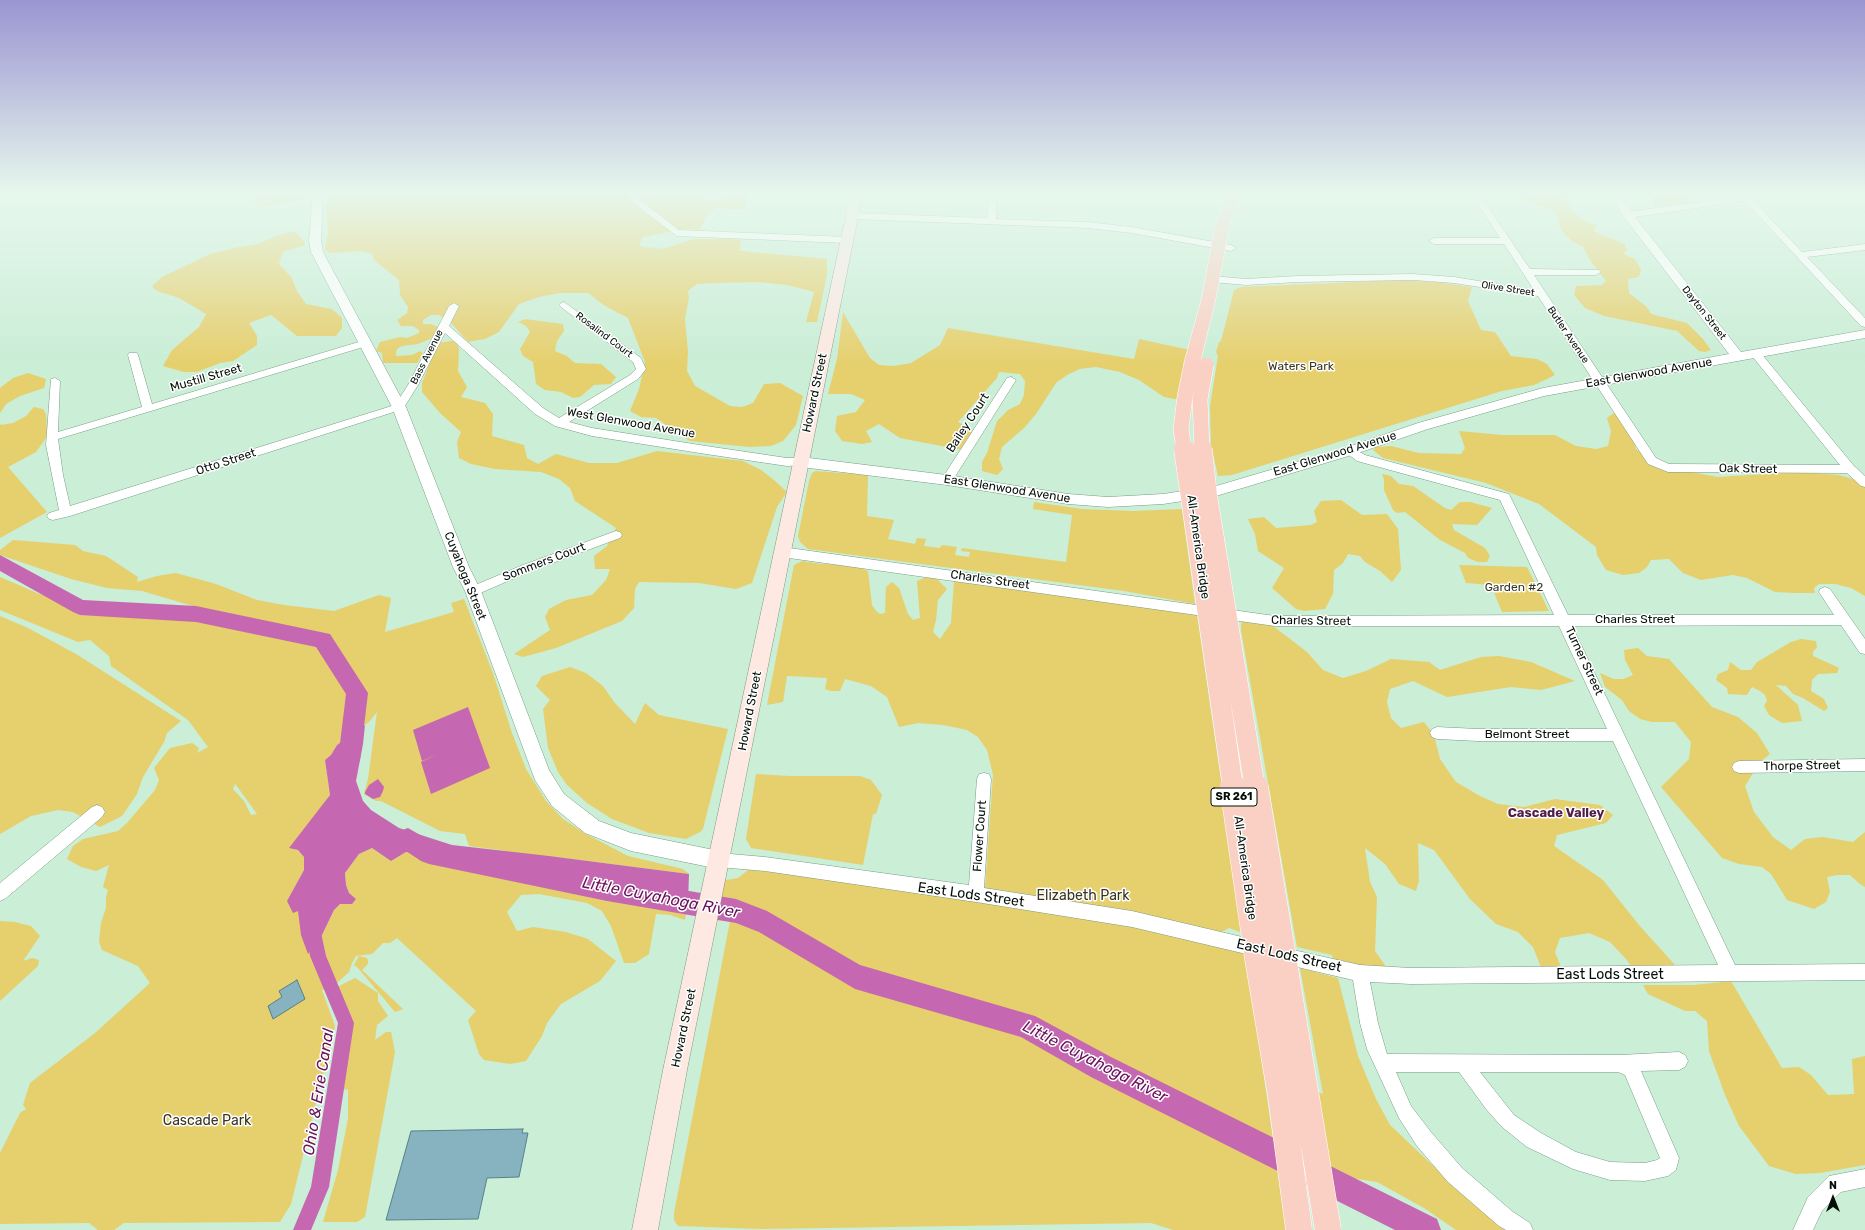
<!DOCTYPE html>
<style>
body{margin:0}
#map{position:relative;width:1865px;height:1230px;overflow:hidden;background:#caeed6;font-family:Rubik,sans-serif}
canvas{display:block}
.north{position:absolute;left:1813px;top:1178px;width:40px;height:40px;-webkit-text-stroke:3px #fff;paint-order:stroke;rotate:0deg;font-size:11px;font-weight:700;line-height:16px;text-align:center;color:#040f07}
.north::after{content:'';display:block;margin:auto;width:14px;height:18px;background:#040f07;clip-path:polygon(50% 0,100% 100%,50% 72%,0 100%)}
</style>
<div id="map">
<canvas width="1865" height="1230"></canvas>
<div class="north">N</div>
</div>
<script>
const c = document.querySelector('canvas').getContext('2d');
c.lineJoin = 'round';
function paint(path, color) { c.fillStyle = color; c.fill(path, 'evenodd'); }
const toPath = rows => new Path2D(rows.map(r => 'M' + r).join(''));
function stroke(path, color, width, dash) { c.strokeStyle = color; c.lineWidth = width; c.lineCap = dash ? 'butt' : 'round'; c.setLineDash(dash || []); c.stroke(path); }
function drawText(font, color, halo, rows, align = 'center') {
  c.font = font + ' Rubik,sans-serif'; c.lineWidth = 3; c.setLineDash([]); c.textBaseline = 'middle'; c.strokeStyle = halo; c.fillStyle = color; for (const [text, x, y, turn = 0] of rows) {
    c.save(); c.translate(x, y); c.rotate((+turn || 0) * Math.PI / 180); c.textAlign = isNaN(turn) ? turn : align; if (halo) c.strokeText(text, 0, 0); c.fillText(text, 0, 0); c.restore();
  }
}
paint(toPath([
 [247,192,310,192,310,193,306,199,259,208],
 [329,192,349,192,361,195,377,192,691,192,708,200,749,195,744,209,732,210,718,207,708,213,700,230,686,229,643,237,639,246,663,249,693,239,732,239,741,240,740,251,827,259,827,275,817,322,806,322,814,292,787,285,757,282,715,283,697,284,688,291,689,298,685,319,688,351,687,371,695,386,730,406,742,407,753,403,764,384,780,383,803,396,796,425,783,441,771,446,749,447,690,441,656,418,641,417,630,411,639,389,645,362,628,318,605,306,588,293,560,293,539,297,519,304,499,332,485,339,468,342,451,323,439,315,431,315,423,320,423,324,431,324,438,327,436,334,430,339,418,344,402,346,397,349,396,354,396,356,412,355,420,351,423,353,417,363,383,363,382,353,376,351,380,342,400,337,407,338,419,333,419,330,413,326,401,326,397,320,407,313,408,307,400,295,399,280,375,261,371,253,359,251,330,253,325,250,328,231,326,211],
 [1526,192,1567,192,1564,195,1573,211,1584,221,1597,225,1593,231,1625,244,1627,250,1624,254,1635,259,1641,270,1639,277,1628,279,1629,293,1647,307,1651,314,1687,323,1703,339,1711,350,1705,352,1699,351,1677,331,1604,316,1585,308,1574,295,1576,286,1602,285,1606,281,1590,260,1583,247,1573,242,1562,231,1555,212,1520,198],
 [1647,192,1724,192,1695,194,1687,196,1691,203,1662,206,1656,206],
 [294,231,304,241,305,245,283,252,279,264,292,278,297,291,306,304,332,309,342,318,342,328,336,336,297,336,271,315,249,323,257,336,257,345,233,361,220,363,197,372,184,372,163,366,172,350,199,327,206,314,179,298,157,291,152,286,162,277,210,254,234,248,258,244,276,236],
 [1400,280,1437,282,1472,287,1468,301,1481,330,1495,332,1511,356,1537,359,1547,364,1555,375,1534,385,1502,391,1232,475,1218,476,1211,445,1210,406,1218,356,1216,352,1219,342,1221,341,1234,290,1241,287],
 [843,312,870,358,879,365,894,366,911,363,940,345,948,328,1134,359,1139,339,1195,351,1185,401,1164,397,1139,380,1120,372,1096,367,1080,369,1067,375,1056,383,1036,414,1024,428,1002,447,999,459,1003,469,997,475,982,471,982,462,987,453,997,421,1008,410,1020,404,1024,395,1025,381,1020,374,999,372,997,378,958,422,974,431,962,450,900,438,879,424,866,431,872,442,862,444,842,441,835,431,837,416,856,412,865,400,851,394,828,394,837,359],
 [525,319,563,324,564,331,557,341,555,351,567,356,575,363,601,364,616,377,611,384,594,385,580,397,573,398,561,392,545,390,536,384,533,362,523,356,520,349,530,332,526,326,518,322],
 [450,341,456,341,459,349,458,371,467,387,461,397,485,403,493,414,492,436,524,445,527,458,538,464,556,454,589,463,617,463,657,451,743,461,761,470,774,480,787,492,777,507,752,583,736,589,699,583,639,582,635,589,634,608,622,621,556,648,523,657,514,654,550,630,545,617,549,609,566,600,592,595,606,580,610,569,595,569,594,556,607,546,616,528,575,501,570,488,559,479,541,472,495,469,471,464,459,458,457,442,461,432,440,413,422,392,422,383,435,350,439,343],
 [28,373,46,379,44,388,20,396,6,404,0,413,0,388,13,378],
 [34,407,43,409,46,414,47,432,46,438,36,452,8,467,47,512,0,538,0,423,1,425,13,423,26,416],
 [1617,411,1633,437,1636,449,1652,461,1668,468,1718,477,1799,472,1839,475,1856,480,1865,477,1865,596,1851,588,1835,584,1819,584,1814,588,1815,593,1794,593,1775,592,1747,578,1733,575,1701,580,1683,573,1669,559,1651,560,1647,567,1639,573,1623,575,1606,570,1597,555,1596,547,1539,504,1486,483,1383,458,1373,450,1376,447,1391,446,1419,453,1461,454,1465,448,1459,431,1502,435,1555,435,1576,446,1596,449,1608,446,1611,431,1607,418],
 [816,471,868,475,867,516,894,520,888,539,915,544,917,538,926,539,924,546,940,548,942,545,957,547,955,555,969,557,970,552,961,551,962,548,1066,562,1072,515,1033,509,1034,502,1082,509,1133,511,1182,509,1195,604,1124,591,808,549,800,542,798,536,809,481,812,473],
 [1382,474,1391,476,1399,484,1413,486,1445,508,1451,510,1460,502,1470,502,1492,508,1477,525,1452,524,1454,530,1485,548,1490,556,1487,562,1478,562,1468,558,1465,553,1440,540,1405,512,1397,513,1393,510,1384,490,1384,480],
 [1341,500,1362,515,1387,514,1398,529,1401,570,1392,582,1380,571,1365,562,1360,556,1348,554,1343,563,1334,570,1333,594,1325,609,1304,611,1296,609,1272,588,1284,568,1258,551,1255,534,1248,519,1264,517,1276,528,1311,525,1317,522,1314,511,1321,501],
 [13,540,75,545,83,551,106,556,138,577,137,582,157,576,176,573,216,584,257,600,284,605,334,611,379,595,391,598,385,632,454,612,451,603,464,599,493,673,512,733,526,769,546,801,563,819,586,834,628,856,683,869,689,874,557,857,555,861,500,850,469,846,465,834,440,831,381,801,376,801,364,794,368,779,377,712,369,722,337,745,331,755,325,760,330,795,290,848,298,850,304,857,304,870,292,892,322,935,334,910,340,904,356,899,349,893,346,885,345,873,359,854,372,848,391,861,406,852,429,853,688,902,685,920,670,915,656,914,649,954,635,963,624,963,611,926,602,911,587,903,539,894,521,895,507,912,517,931,533,927,566,932,588,939,616,961,600,981,561,1004,547,1023,542,1036,526,1061,510,1064,484,1060,479,1054,468,1020,476,1011,397,938,390,943,383,943,372,954,356,956,352,963,349,972,337,983,322,990,335,1026,291,1204,280,1222,124,1223,114,1230,98,1230,89,1223,0,1224,0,1153,20,1113,26,1109,23,1105,30,1083,95,1033,150,983,138,966,102,950,99,942,101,923,106,908,106,897,108,890,103,887,109,865,96,871,81,867,67,859,73,846,83,839,118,831,127,823,155,790,159,780,154,768,170,748,192,743,199,748,197,753,208,747,188,720,111,666,109,656,90,640,78,642,0,610,0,577,37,593,77,606,75,603,81,607,196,614,229,621,231,633,230,617,142,591,107,588,71,579,0,555,0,550],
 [235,784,236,785,257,814,251,815,244,801,233,789],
 [802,561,821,564,854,565,868,571,872,605,876,611,880,614,885,613,886,587,892,582,899,588,908,614,913,620,920,618,917,581,926,577,937,579,947,589,938,600,936,620,933,632,940,639,951,623,954,581,966,581,1197,614,1243,933,1229,928,1205,941,1246,951,1286,1230,1173,1230,1151,1223,761,1229,678,1226,674,1220,674,1213,730,921,706,920,714,882,738,878,748,870,816,875,984,903,993,775,987,750,978,737,967,730,943,725,918,723,899,727,887,697,871,686,845,679,840,691,830,691,825,689,827,678,787,676,783,702,767,705,794,565],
 [1459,565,1527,567,1549,611,1502,612,1491,585,1466,583],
 [0,616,28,628,76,654,181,721,167,733,164,742,143,777,137,794,122,816,100,827,73,812,58,810,31,816,0,834],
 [1242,616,1264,619,1307,652,1323,670,1343,678,1366,671,1391,659,1429,662,1440,670,1481,657,1499,656,1531,662,1575,681,1541,690,1511,687,1447,697,1413,681,1390,689,1387,702,1391,718,1401,728,1424,722,1434,735,1440,759,1456,782,1480,796,1498,804,1524,807,1555,799,1600,805,1613,815,1606,823,1557,835,1554,846,1603,880,1639,925,1683,974,1637,974,1626,959,1610,942,1589,933,1560,938,1555,952,1564,975,1544,975,1533,947,1518,932,1496,924,1470,899,1434,850,1418,843,1419,881,1416,891,1399,884,1385,864,1365,848,1370,882,1377,897,1375,951,1392,975,1336,967,1332,955,1297,947,1241,630],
 [1801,639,1816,641,1817,647,1813,652,1813,656,1839,668,1837,673,1818,674,1812,680,1811,691,1824,699,1828,708,1824,711,1803,698,1793,694,1786,686,1776,685,1798,705,1802,721,1782,723,1769,715,1764,706,1767,701,1765,695,1760,691,1752,687,1747,695,1728,694,1727,688,1716,680,1718,674,1728,670,1730,662,1741,670,1751,670,1757,662,1791,642],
 [1638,648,1647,656,1669,659,1712,707,1738,717,1757,733,1770,754,1760,762,1745,786,1754,812,1773,837,1791,850,1805,839,1822,837,1853,842,1865,832,1865,887,1860,884,1850,875,1837,875,1827,877,1830,892,1826,902,1814,909,1787,900,1771,874,1762,867,1739,864,1722,858,1661,787,1689,759,1691,742,1675,722,1652,722,1640,719,1629,711,1622,700,1605,687,1600,673,1614,679,1623,679,1633,675,1625,660,1624,650],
 [570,667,586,673,603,686,614,702,635,724,645,703,659,715,728,729,703,829,700,832,686,839,649,833,612,819,587,803,567,785,558,772,548,748,543,709,550,700,536,686,542,676],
 [756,774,789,776,860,776,871,780,882,795,876,814,873,814,863,865,751,848,746,839],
 [0,921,15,922,31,926,40,936,23,961,32,958,39,960,38,966,0,1001],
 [359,956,367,958,368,961,368,964,362,970,403,1009,395,1012,358,968,354,965],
 [1300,968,1338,978,1358,1056,1376,1099,1390,1125,1447,1179,1523,1230,1456,1230,1424,1208,1377,1182,1319,1173,1305,1087,1323,1094],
 [355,978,378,993,378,1001,388,1016,377,1025,375,1040,386,1032,391,1032,395,1052,365,1217,357,1222,323,1222,338,1170,348,1118,348,1089,345,1090,333,1078,334,1056,341,1042,338,1015,332,1000,339,986],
 [1731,981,1782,1068,1799,1067,1811,1075,1828,1095,1854,1094,1852,1059,1865,1056,1865,1165,1820,1173,1796,1174,1769,1166,1739,1126,1725,1095,1709,1051,1707,1021,1695,1011,1685,1011,1648,994,1643,985,1694,985]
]), '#e6cf6d');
paint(toPath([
 [468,707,490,768,431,794,421,762,438,754,422,761,413,730],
 [365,725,363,744,356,781,363,801,371,810,399,828,452,845,549,856,689,874,688,902,429,853,406,852,391,861,372,848,359,854,345,873,346,885,349,893,356,899,352,904,340,904,334,910,322,935,308,954,301,935,298,911,293,913,287,901,304,870,304,857,298,850,289,848,330,795,325,760,331,755,337,745],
 [378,779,384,787,383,791,380,797,373,799,365,794,365,792,369,785]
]), '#c567b1');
paint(toPath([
 [313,921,318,923,320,928,326,956,354,1023,329,1187,311,1230,293,1230,311,1187,338,1023,310,956,306,928,308,923,313,921]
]), '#c567b1');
paint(toPath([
 [0,555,83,600,196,606,330,634,368,693,360,760,357,767,349,770,341,767,338,760,346,694,316,647,196,622,80,615,73,612,0,571,0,555],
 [408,828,434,843,607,877,736,899,767,911,860,965,1035,1016,1111,1057,1437,1219,1441,1230,1395,1230,1091,1077,1021,1037,855,989,759,932,736,923,607,901,429,864,421,861,400,847,396,839,400,831,408,828]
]), '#c567b1');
const building = toPath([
 [297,980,305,999,273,1019,268,1006,282,997,279,991,297,980],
 [523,1129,522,1133,528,1133,519,1177,487,1178,478,1219,386,1220,411,1131,523,1129]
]);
paint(building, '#86b3bf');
stroke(building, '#55818c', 1);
const minor = toPath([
 [631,192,639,192,637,198,639,199,679,230,847,237,852,240,847,243,677,236,633,203,629,198,631,192],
 [989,192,997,192,996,219,1088,222,1132,227,1231,245,1236,248,1231,251,1132,233,1088,228,853,219,849,216,853,213,987,218,989,192],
 [1470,192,1478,192,1530,269,1599,270,1601,272,1596,275,1534,275,1656,458,1669,464,1840,465,1752,356,1751,354,1756,351,1760,352,1854,466,1865,476,1865,487,1861,486,1847,473,1668,472,1648,464,1538,296,1454,283,1413,280,1297,282,1246,285,1212,282,1207,279,1212,276,1246,279,1297,276,1413,274,1454,277,1534,290,1504,244,1434,244,1429,241,1434,238,1500,238,1470,192],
 [1737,192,1746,192,1749,195,1773,192,1794,192,1790,195,1753,200,1802,252,1865,244,1865,250,1807,257,1865,318,1865,327,1861,326,1745,201,1628,218,1624,215,1628,212,1740,196,1737,192],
 [564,302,641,358,646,369,638,379,569,422,592,428,706,446,787,458,801,458,805,459,807,462,805,465,787,466,706,454,592,436,555,426,535,414,445,333,418,385,403,409,70,516,53,520,49,519,47,516,49,513,59,510,46,445,51,379,55,378,60,381,58,432,142,407,128,355,129,353,137,353,138,355,152,404,362,341,366,340,371,343,370,345,58,439,63,475,70,506,395,405,408,385,449,306,454,303,459,306,449,326,543,408,559,418,630,375,636,369,633,362,561,307,559,305,561,303,564,302],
 [1011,377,1016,380,951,483,943,483,941,480,943,477,1007,378,1011,377],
 [1350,447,1365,455,1509,494,1568,615,1834,615,1819,592,1820,589,1825,587,1830,589,1865,639,1865,654,1860,653,1841,625,1572,626,1735,965,1865,964,1865,980,1411,984,1370,982,1378,1023,1387,1054,1620,1055,1679,1052,1685,1055,1688,1061,1685,1067,1679,1070,1641,1071,1679,1158,1676,1170,1668,1176,1645,1181,1610,1180,1573,1169,1527,1147,1502,1127,1486,1109,1459,1072,1396,1072,1411,1106,1431,1132,1462,1168,1513,1212,1530,1223,1533,1230,1506,1230,1499,1226,1448,1182,1417,1146,1399,1118,1367,1049,1360,1023,1353,980,1280,963,1274,961,1272,955,1274,949,1280,947,1360,965,1411,968,1718,965,1613,741,1478,741,1437,739,1432,737,1430,733,1432,729,1437,727,1478,729,1607,729,1559,626,1275,626,782,557,778,555,776,552,778,549,782,547,1275,616,1554,615,1500,500,1357,461,1344,451,1350,447],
 [1480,1072,1618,1072,1625,1075,1660,1158,1657,1160,1645,1163,1610,1162,1576,1152,1541,1133,1514,1115,1480,1072],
 [616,531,620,532,622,535,620,538,531,571,478,594,473,596,468,594,467,591,468,588,523,565,616,531],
 [1865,759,1865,771,1739,773,1734,771,1732,767,1734,763,1739,761,1865,759],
 [984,773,989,774,991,779,984,888,1132,911,1259,941,1265,943,1267,949,1265,955,1259,957,1132,927,976,902,765,871,719,867,714,865,711,860,714,855,719,853,765,857,969,885,977,779,979,774,984,773],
 [97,805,102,807,105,812,102,817,6,898,0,901,0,883,92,807,97,805],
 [1865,1169,1865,1187,1841,1192,1822,1211,1813,1230,1793,1230,1808,1197,1829,1176,1865,1169]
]);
const tertiary = toPath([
 [313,192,323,192,321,241,323,252,406,407,469,567,481,591,549,770,564,794,599,821,631,833,719,851,726,854,729,860,726,866,719,869,631,851,585,833,552,806,535,780,465,591,453,567,392,407,311,252,309,241,313,192],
 [1608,192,1618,192,1632,213,1741,352,1865,330,1865,338,1544,396,1428,429,1355,454,1216,496,1163,504,1108,507,1068,504,947,485,801,467,796,465,794,462,796,459,801,457,947,475,1068,494,1108,497,1163,494,1216,486,1345,448,1418,423,1543,388,1729,354,1624,217,1608,192]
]);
const secondary = toPath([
 [851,192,863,192,687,1070,658,1230,632,1230,663,1070,851,192]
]);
const primary = toPath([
 [1227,192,1241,192,1229,227,1216,297,1200,363,1198,367,1192,368,1186,367,1184,363,1202,297,1215,227,1227,192]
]);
stroke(minor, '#799c85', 1);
stroke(tertiary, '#799c85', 1);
stroke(secondary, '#799c85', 1);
stroke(primary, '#fff', 1);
paint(minor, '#fff');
paint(tertiary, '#fff');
paint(secondary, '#fde8e2');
paint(primary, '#fbd0c4');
const primaryBridgeFar2 = toPath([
 [1184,450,1181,429,1185,396,1192,363],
 [1202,450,1200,399,1206,365]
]);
const primaryBridgeFar1 = toPath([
 [1184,449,1233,788],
 [1202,449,1207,496,1255,788]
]);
const primaryBridge = toPath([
 [1233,787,1258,959,1281,1096,1299,1230],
 [1255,787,1328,1230]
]);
stroke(primaryBridgeFar2, '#fff', 16, []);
stroke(primaryBridgeFar1, '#fff', 21, []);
stroke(primaryBridge, '#fff', 27, []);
stroke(primaryBridgeFar2, '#fbd0c4', 15);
stroke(primaryBridgeFar1, '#fbd0c4', 20);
stroke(primaryBridge, '#fbd0c4', 26);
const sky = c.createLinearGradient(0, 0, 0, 364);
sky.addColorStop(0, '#9a95d2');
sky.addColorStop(0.53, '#e7f7ed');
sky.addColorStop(1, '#e7f7ed00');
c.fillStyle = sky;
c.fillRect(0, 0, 1865, 364);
drawText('10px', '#040f07', '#fff', [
 ["Olive Street",1508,289,9],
 ["Dayton Street",1704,313,52],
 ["Rosalind Court",604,335,37],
 ["Butler Avenue",1568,335,56],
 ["Bass Avenue",427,357,-63]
]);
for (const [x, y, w] of [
 [1234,797,46]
]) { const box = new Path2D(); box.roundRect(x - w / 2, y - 9, w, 18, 3); c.fillStyle = '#fff'; c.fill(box); stroke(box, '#040f07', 1); }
drawText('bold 11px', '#040f07', null, [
 ["SR 261",1234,797]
]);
drawText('12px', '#3a351f', '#fff', [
 ["Waters Park",1301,367],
 ["Garden #2",1514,588]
]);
drawText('12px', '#040f07', '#fff', [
 ["East Glenwood Avenue",1649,373,-10],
 ["Mustill Street",206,378,-16],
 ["Howard Street",815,393,-78],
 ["West Glenwood Avenue",631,423,10],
 ["Bailey Court",968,423,-57],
 ["East Glenwood Avenue",1335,454,-17],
 ["Otto Street",226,462,-18],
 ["Oak Street",1748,469,1],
 ["East Glenwood Avenue",1007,489,9],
 ["All-America Bridge",1198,547,82],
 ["Sommers Court",544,562,-21],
 ["Cuyahoga Street",465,576,68],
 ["Charles Street",990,580,8],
 ["Charles Street",1635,620],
 ["Charles Street",1311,621,1],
 ["Turner Street",1584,661,65],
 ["Howard Street",750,711,-79],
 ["Belmont Street",1527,735],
 ["Thorpe Street",1802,766,-1],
 ["Flower Court",980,836,-86],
 ["All-America Bridge",1245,868,82],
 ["Howard Street",684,1028,-78]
]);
drawText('bold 13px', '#521c48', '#fff', [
 ["Cascade Valley",1556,813]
]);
drawText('14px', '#040f07', '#fff', [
 ["East Lods Street",971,895,8],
 ["East Lods Street",1289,956,13],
 ["East Lods Street",1610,975]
]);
drawText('14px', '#3a351f', '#fff', [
 ["Elizabeth Park",1083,896],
 ["Cascade Park",207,1121]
]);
drawText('italic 16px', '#69115b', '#fff', [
 ["Little Cuyahoga River",661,898,11],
 ["Little Cuyahoga River",1095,1062,27],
 ["Ohio & Erie Canal",319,1092,-81]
]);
</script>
